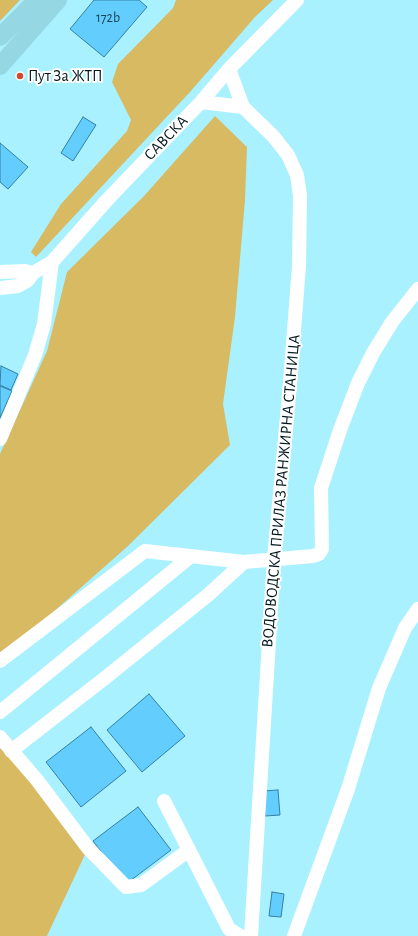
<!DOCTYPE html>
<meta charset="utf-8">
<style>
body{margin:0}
canvas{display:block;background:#a9f1ff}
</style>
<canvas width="418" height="936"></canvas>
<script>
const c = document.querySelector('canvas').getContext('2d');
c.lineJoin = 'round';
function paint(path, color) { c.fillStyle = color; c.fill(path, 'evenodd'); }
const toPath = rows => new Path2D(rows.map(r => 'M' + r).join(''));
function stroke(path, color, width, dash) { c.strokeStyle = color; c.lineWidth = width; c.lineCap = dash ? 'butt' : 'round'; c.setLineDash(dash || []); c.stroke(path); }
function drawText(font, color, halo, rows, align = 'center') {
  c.font = font + ' "Alegreya Sans",sans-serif'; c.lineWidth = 4; c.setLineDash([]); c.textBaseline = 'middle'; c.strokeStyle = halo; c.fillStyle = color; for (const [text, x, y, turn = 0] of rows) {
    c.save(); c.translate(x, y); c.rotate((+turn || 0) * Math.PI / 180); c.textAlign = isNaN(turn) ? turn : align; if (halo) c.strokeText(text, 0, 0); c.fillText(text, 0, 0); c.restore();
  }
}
paint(toPath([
 [0,0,20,0,0,21],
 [176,0,273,0,255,17,190,92,36,257,31,252,61,204,127,131,131,120,112,82,118,64,173,8],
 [215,116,247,147,245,200,235,317,223,404,230,445,128,546,0,659,0,454,47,351,67,272,144,196],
 [0,737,88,848,47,936,0,936]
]), '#d8ba63');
const building = toPath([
 [94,0,139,0,147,7,104,57,70,29,94,0],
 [83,117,96,125,73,161,61,153,83,117],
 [0,143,28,167,8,189,0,182,0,143],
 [1,366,18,374,11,390,0,385,1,366],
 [0,386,12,391,0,418,0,386],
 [149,694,185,736,142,772,107,730,149,694],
 [91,727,126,771,81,807,46,762,91,727],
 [278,790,280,815,265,816,263,791,278,790],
 [138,807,171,850,126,884,93,841,138,807],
 [272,892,284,894,281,917,269,916,272,892]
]);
paint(building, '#63cdfe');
stroke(building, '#3380a3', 1);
stroke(toPath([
 [229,69,243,107],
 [201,102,243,107,273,136,288,155,297,175,300,196,299,266,289,395,274,559,251,936],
 [0,272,25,271,33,273],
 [0,288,18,286,27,281,33,273,52,262,107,200,201,102,229,69,297,0],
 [0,439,35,355,44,324,52,262],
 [0,661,145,551,244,562,313,556,319,554,322,549,321,488,340,430,358,383,373,353,392,322,418,289],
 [0,712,191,556],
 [0,737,37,780,88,848,126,887,141,885,189,850,229,929,240,936],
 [11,751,105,678,208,595,244,562],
 [164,801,189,850],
 [294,936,348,789,379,688,405,628,418,609]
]), '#fff', 14);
stroke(toPath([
 [0,37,37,0],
 [0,66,58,0]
]), '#95d8e3', 18);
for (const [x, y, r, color] of [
 [20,76,4,"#d24632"]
]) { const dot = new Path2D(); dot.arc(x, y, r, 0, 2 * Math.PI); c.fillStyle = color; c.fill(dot); stroke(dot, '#fff', 1.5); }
drawText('14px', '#194555', null, [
 ["172b",108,18]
]);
drawText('16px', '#00181d', '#fff', [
 ["Пут За ЖТП",28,76]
], 'left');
drawText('16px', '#00181d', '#fff', [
 ["САВСКА",166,138,-46],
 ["ВОДОВОДСКА ПРИЛАЗ РАНЖИРНА СТАНИЦА",281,491,-85]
]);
</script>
